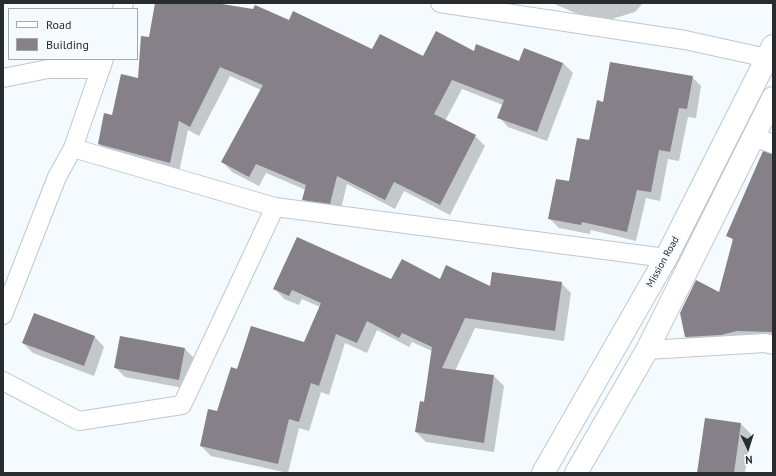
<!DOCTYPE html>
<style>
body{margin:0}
#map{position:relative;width:776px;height:476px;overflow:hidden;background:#f4fafe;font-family:"PT Sans",sans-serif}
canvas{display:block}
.frame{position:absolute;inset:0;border:4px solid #282c2e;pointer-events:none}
.legend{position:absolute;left:8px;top:8px;width:130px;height:52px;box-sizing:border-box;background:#f4fafe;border:1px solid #a2a8ab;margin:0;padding:5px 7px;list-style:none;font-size:12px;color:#282c2e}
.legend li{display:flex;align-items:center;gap:8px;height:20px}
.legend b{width:20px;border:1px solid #a2a8ab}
.north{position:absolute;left:728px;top:428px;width:40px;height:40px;-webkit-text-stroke:3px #f4fafe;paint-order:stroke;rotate:176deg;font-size:11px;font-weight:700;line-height:16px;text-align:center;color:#282c2e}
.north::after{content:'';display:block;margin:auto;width:14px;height:18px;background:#282c2e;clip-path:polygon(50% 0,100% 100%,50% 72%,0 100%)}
</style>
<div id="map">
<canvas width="776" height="476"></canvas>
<div class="frame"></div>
<ul class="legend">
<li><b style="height:5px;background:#fff"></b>Road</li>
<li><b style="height:11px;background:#868088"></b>Building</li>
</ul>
<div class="north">N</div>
</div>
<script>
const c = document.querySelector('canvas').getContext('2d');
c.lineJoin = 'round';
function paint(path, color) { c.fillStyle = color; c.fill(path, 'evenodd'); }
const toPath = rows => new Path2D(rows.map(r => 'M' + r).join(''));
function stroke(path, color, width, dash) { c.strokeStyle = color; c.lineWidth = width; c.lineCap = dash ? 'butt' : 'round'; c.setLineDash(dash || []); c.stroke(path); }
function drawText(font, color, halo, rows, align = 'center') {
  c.font = font + ' "PT Sans",sans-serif'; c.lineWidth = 4; c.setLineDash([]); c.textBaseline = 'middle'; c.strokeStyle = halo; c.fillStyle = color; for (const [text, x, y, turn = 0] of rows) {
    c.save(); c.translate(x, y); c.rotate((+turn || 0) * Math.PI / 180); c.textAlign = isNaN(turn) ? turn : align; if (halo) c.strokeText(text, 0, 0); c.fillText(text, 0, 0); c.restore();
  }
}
paint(toPath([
 [156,3,210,3,290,21,373,51,423,57,474,52,519,63,563,63,573,73,547,141,508,127,499,117,503,105,462,89,445,121,475,136,485,146,450,215,404,191,395,209,347,184,340,213,313,209,303,200,306,190,266,173,259,186,232,172,223,162,261,90,230,76,199,136,188,130,179,172,109,154,99,144,113,116,139,79,150,38],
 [552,3,643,3,635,12,599,23],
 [692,77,701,86,696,118,688,117,679,161,668,159,660,201,646,198,636,241,591,230,590,234,559,228,549,218,570,182,590,141,604,103],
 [773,158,773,342,697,347,686,337,720,293,734,241,728,235],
 [391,280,440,281,491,287,561,283,571,293,564,341,475,328,455,371,494,376,504,386,494,452,426,442,416,432,425,403,432,351,412,342,409,347,377,330,367,353,345,343,329,395,321,392,309,431,299,428,288,473,211,456,201,446,238,371,305,343,320,307,302,299,299,305,284,299,275,289],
 [95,337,104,347,94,376,33,353,23,343],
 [185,349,195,359,189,389,125,377,115,367],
 [741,424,751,434,745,473,698,473]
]), '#0003');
paint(toPath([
 [155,3,216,3,253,9,255,5,289,20,293,11,372,49,380,34,423,56,436,31,474,51,476,44,519,61,524,48,563,63,537,132,497,118,504,100,452,80,434,114,476,135,440,205,394,182,385,200,337,176,330,204,302,200,306,185,256,164,249,177,221,162,263,85,220,67,190,127,179,121,170,163,98,144,104,113,112,115,121,74,138,78,141,36,149,37],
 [610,62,693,76,687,109,679,108,670,152,659,150,651,192,637,190,627,232,582,222,581,225,548,219,556,179,569,181,577,138,589,140,597,100,603,102],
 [763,151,773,154,773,332,737,331,721,335,685,337,680,313,696,280,719,292,733,239,726,236],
 [297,237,391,279,402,259,440,279,446,265,490,286,492,272,562,282,555,331,465,318,442,368,494,375,484,443,415,432,420,401,424,402,432,347,402,333,399,338,367,321,357,343,336,334,319,386,311,383,299,422,289,419,278,464,200,446,208,409,217,411,231,367,237,369,251,326,304,342,321,303,292,290,289,296,273,289],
 [34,313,95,336,84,366,22,343],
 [120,336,185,348,179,380,114,368],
 [705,418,741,423,734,473,697,473]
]), '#868088');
const minor = toPath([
 [440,3,685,40,767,58],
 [122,9,124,3],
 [3,78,48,69,101,69],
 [754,137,773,144],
 [73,148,275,207,666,258],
 [3,315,57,177,73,148,104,59],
 [647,350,765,343,773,345],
 [3,381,79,421,182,405,275,207]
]);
const tertiary = toPath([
 [543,473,666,258,773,46],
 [576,473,647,350,773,98]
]);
stroke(minor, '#bfc8cf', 20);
stroke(tertiary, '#bfc8cf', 24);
stroke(minor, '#fff', 18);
stroke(tertiary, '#fff', 22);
drawText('10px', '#282c2e', '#f4fafe', [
 ["Mission Road",663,262,-61]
]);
</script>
